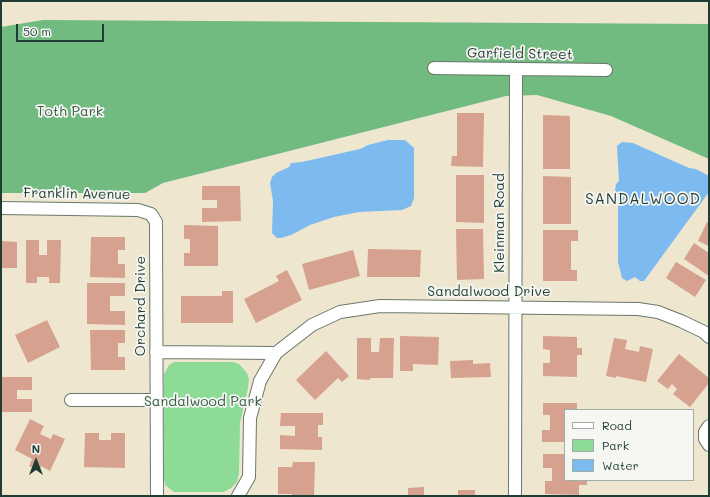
<!DOCTYPE html>
<style>
body{margin:0}
#map{position:relative;width:710px;height:497px;overflow:hidden;background:#efe6cf;font-family:Mali,sans-serif}
canvas{display:block}
.frame{position:absolute;inset:0;border:2px solid #1f3d34;pointer-events:none}
.legend{position:absolute;left:564px;top:409px;width:130px;height:72px;box-sizing:border-box;background:#f6f6f2;border:1px solid #a0aca6;margin:0;padding:5px 7px;list-style:none;font-size:12px;color:#1f3d34}
.legend li{display:flex;align-items:center;gap:8px;height:20px}
.legend b{width:20px;border:1px solid #a0aca6}
.north{position:absolute;left:16px;top:441px;width:40px;height:40px;-webkit-text-stroke:3px #f6f6f2;paint-order:stroke;rotate:0deg;font-size:11px;font-weight:700;line-height:16px;text-align:center;color:#1f3d34}
.north::after{content:'';display:block;margin:auto;width:14px;height:18px;background:#1f3d34;clip-path:polygon(50% 0,100% 100%,50% 72%,0 100%)}
.scale{position:absolute;left:16px;top:24px;width:88px;height:18px;box-sizing:border-box;border:2px solid #1f3d34;border-top:0;padding-left:5px;font-size:12px;line-height:14px;white-space:nowrap;color:#1f3d34;-webkit-text-stroke:3px #f6f6f2;paint-order:stroke}
</style>
<div id="map">
<canvas width="710" height="497"></canvas>
<div class="frame"></div>
<ul class="legend">
<li><b style="height:5px;background:#fff"></b>Road</li>
<li><b style="height:11px;background:#8edb98"></b>Park</li>
<li><b style="height:11px;background:#7cbaf0"></b>Water</li>
</ul>
<div class="north">N</div>
<div class="scale">50 m</div>
</div>
<script>
const c = document.querySelector('canvas').getContext('2d');
c.lineJoin = 'round';
function paint(path, color) { c.fillStyle = color; c.fill(path, 'evenodd'); }
const toPath = rows => new Path2D(rows.map(r => 'M' + r).join(''));
function stroke(path, color, width, dash) { c.strokeStyle = color; c.lineWidth = width; c.lineCap = dash ? 'butt' : 'round'; c.setLineDash(dash || []); c.stroke(path); }
function drawText(font, color, halo, rows, align = 'center') {
  c.font = font + ' Mali,sans-serif'; c.lineWidth = 3.5; c.setLineDash([]); c.textBaseline = 'middle'; c.strokeStyle = halo; c.fillStyle = color; for (const [text, x, y, turn = 0] of rows) {
    c.save(); c.translate(x, y); c.rotate((+turn || 0) * Math.PI / 180); c.textAlign = isNaN(turn) ? turn : align; if (halo) c.strokeText(text, 0, 0); c.fillText(text, 0, 0); c.restore();
  }
}
paint(toPath([
 [174,362,233,362,239,364,247,373,249,380,248,388,240,423,239,473,237,482,231,488,224,492,174,492,165,485,164,479,164,374,169,365]
]), '#8edb98');
paint(toPath([
 [43,20,709,24,709,159,611,116,537,95,506,96,163,183,145,193,1,193,1,27]
]), '#72bb80');
paint(toPath([
 [388,140,405,140,414,148,414,198,411,206,402,210,359,212,334,217,310,225,291,235,281,238,277,238,272,233,273,201,270,183,272,177,276,173,289,167,291,163,302,162,360,149,368,145],
 [622,142,633,143,689,168,696,169,709,176,709,192,644,281,640,281,635,277,627,281,622,278,618,262,618,195,615,190,616,184,619,181,617,146]
]), '#7cbaf0');
paint(toPath([
 [457,113,484,113,483,167,451,166,452,156,457,156],
 [543,115,570,116,570,169,543,169],
 [456,175,484,175,484,223,456,222],
 [543,176,571,177,571,224,543,224],
 [202,186,240,186,241,221,202,222,202,208,217,208,217,200,202,200],
 [707,222,709,223,709,246,698,241],
 [184,225,218,226,218,266,184,266,184,253,190,253,190,239,184,239],
 [456,229,483,229,484,279,457,280],
 [543,230,578,230,578,241,571,241,571,270,577,270,577,281,543,281],
 [91,237,125,237,125,250,118,250,118,264,125,264,125,278,90,277],
 [26,240,39,240,39,255,47,255,47,240,61,240,60,283,49,283,49,277,37,277,37,283,26,283],
 [1,241,17,242,17,268,1,268],
 [694,243,709,253,709,276,684,259],
 [368,249,421,250,420,277,367,277],
 [353,250,360,276,309,290,302,264],
 [676,262,706,280,695,297,666,278],
 [287,270,302,300,256,323,244,299,279,281,276,276],
 [87,283,125,283,125,296,110,296,110,311,125,311,125,325,87,324],
 [222,291,233,291,233,323,181,323,181,296,222,296],
 [47,320,60,347,28,363,15,335],
 [90,330,125,330,125,343,118,343,118,357,125,357,125,370,91,370],
 [400,336,439,337,438,365,413,364,413,371,400,371],
 [543,336,577,337,577,348,582,348,582,355,577,355,577,377,543,376,543,363,550,363,550,350,543,349],
 [357,338,371,338,371,352,379,352,380,338,394,338,393,378,370,378,370,380,357,379],
 [614,338,627,340,625,349,639,352,640,346,653,349,646,382,616,376,616,378,606,376],
 [326,351,349,376,342,382,338,378,315,400,296,380],
 [679,354,709,378,709,383,690,407,673,394,677,389,672,384,668,389,657,381],
 [473,360,473,364,490,363,491,377,451,378,450,361],
 [1,377,32,377,32,390,17,390,17,399,32,399,32,412,1,412],
 [543,403,577,403,577,410,565,410,565,442,542,442,542,430,550,430,550,415,543,415],
 [281,413,323,413,323,425,318,425,318,437,322,437,322,450,280,449,280,435,295,436,295,426,280,426],
 [30,419,44,426,40,434,51,439,53,434,65,439,50,471,41,466,39,471,29,466,32,459,15,450],
 [85,433,99,433,99,440,111,440,111,433,125,433,125,468,84,467],
 [543,454,565,454,565,480,587,480,587,485,579,485,579,495,545,494,545,481,552,481,552,468,543,468],
 [293,462,315,462,314,496,292,496,292,494,278,494,278,467,292,467],
 [424,487,424,496,408,496,408,488],
 [458,490,475,490,475,496,458,496]
]), '#d6a18e');
const street = toPath([
 [434,68,606,70],
 [1,208,138,210,151,214,156,222,157,496],
 [156,352,276,353,312,325,340,312,380,306,638,309,658,312,681,321,704,332,709,337],
 [71,400,156,400],
 [709,426,705,432,705,439,709,445],
 [238,496,249,477,250,418,260,381,276,353],
 [515,496,516,69]
]);
stroke(street, '#68786a', 14);
stroke(street, '#fff', 12);
drawText('14px', '#1f3d34', '#f6f6f2', [
 ["Garfield Street",520,54,1],
 ["Franklin Avenue",77,194,1],
 ["Kleinman Road",500,223,-90],
 ["Sandalwood Drive",489,292],
 ["Orchard Drive",141,306,-90]
]);
drawText('14px', '#355d48', '#f6f6f2', [
 ["Toth Park",70,112],
 ["Sandalwood Park",203,402]
]);
c.letterSpacing = '1px';
drawText('15px', '#1f3d34', '#f6f6f2', [
 ["SANDALWOOD",643,199]
]);
c.letterSpacing = '0px';
</script>
